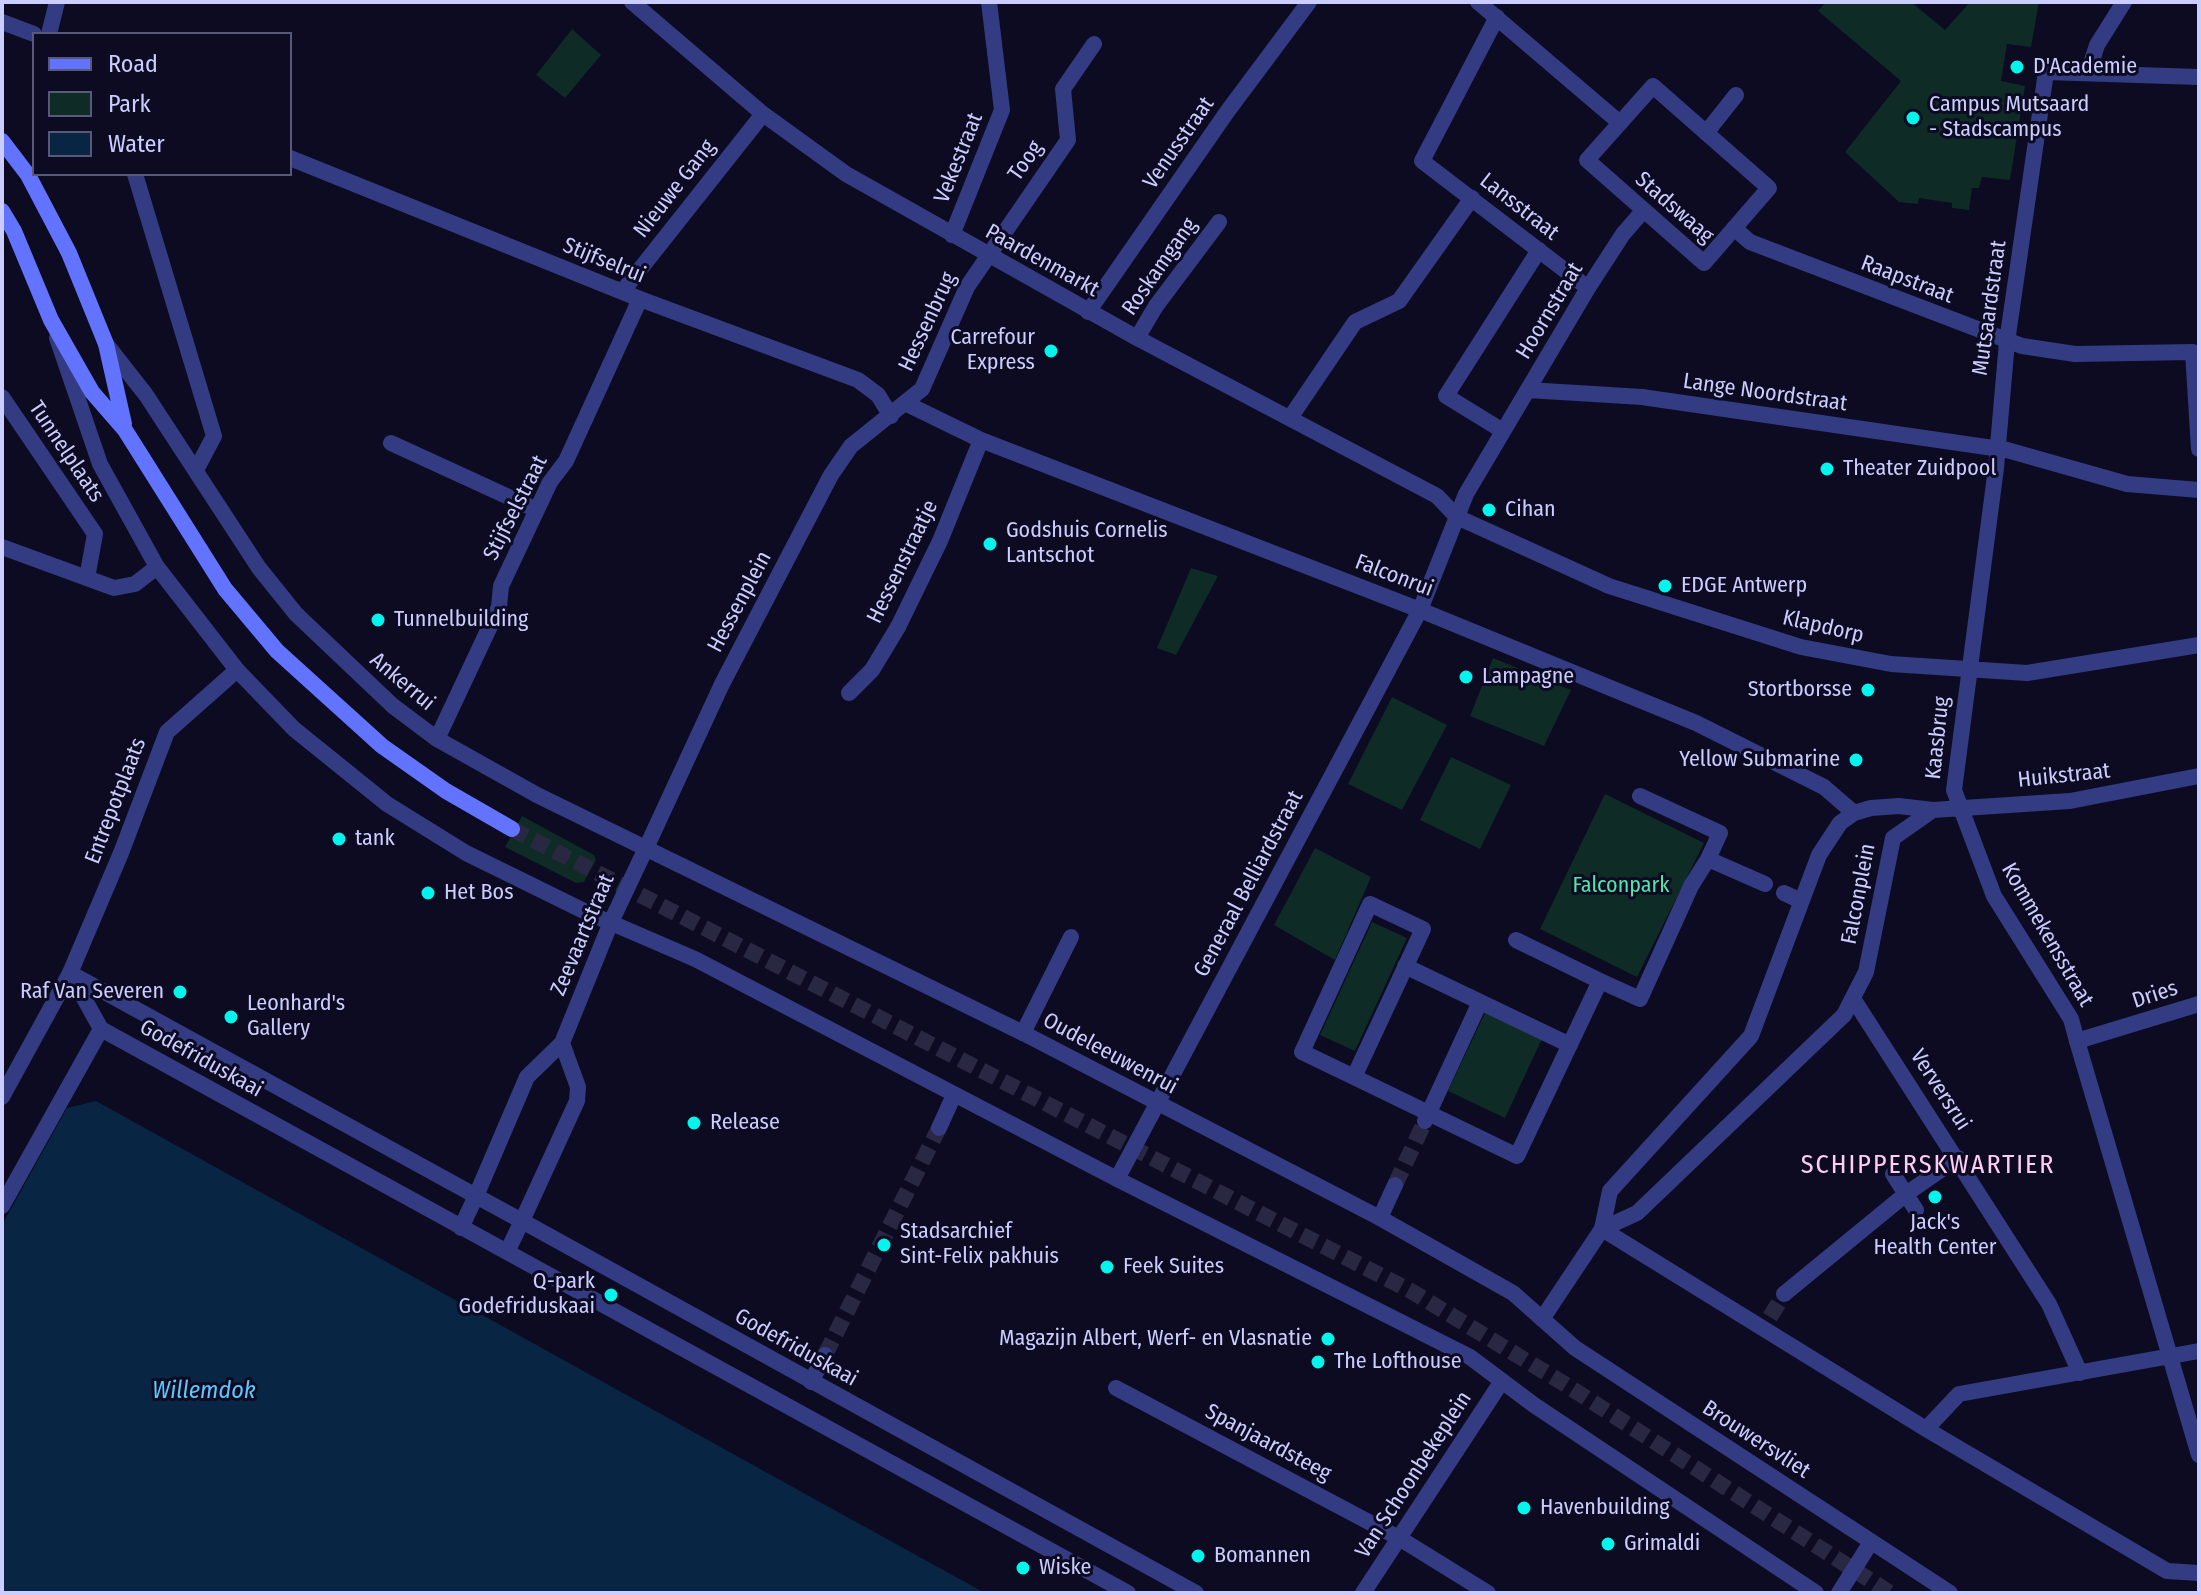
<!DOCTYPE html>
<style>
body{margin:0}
#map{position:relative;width:2201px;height:1595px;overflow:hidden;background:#0c0b21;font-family:"Fira Sans Condensed",sans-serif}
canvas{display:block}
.frame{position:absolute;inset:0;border:4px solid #cbccff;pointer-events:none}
.legend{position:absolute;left:32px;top:32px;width:260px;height:144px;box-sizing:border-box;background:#0c0b21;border:2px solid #58587a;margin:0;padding:10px 14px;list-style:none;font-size:24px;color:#cbccff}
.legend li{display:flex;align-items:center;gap:16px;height:40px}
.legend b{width:40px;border:2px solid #58587a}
</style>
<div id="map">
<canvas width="2201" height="1595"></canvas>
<div class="frame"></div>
<ul class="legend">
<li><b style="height:10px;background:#6274ff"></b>Road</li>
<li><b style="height:22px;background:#0e2b26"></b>Park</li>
<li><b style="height:22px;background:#082643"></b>Water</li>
</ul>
</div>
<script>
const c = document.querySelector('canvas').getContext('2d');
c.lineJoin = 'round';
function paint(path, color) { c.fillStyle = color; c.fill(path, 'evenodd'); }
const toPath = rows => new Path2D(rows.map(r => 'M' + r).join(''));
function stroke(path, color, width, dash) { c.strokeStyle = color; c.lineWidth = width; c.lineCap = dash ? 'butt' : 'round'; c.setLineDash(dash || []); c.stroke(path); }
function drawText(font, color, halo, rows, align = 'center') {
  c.font = font + ' "Fira Sans Condensed",sans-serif'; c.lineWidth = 6; c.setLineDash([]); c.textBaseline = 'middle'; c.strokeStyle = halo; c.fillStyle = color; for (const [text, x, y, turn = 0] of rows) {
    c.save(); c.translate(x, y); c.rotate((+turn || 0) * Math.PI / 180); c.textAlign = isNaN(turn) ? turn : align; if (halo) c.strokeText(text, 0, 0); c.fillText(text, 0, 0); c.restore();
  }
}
paint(toPath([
 [1826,2,1911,2,1945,30,1970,2,2039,2,2031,47,2007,44,2001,81,2025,86,2010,180,1982,177,1979,188,1972,188,1969,210,1952,208,1952,203,1919,198,1918,204,1899,202,1845,152,1901,81,1818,11],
 [572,29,601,55,565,98,536,75],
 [1191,568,1218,576,1176,655,1157,648],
 [1493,658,1571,690,1544,746,1470,716],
 [1392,697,1447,725,1402,810,1348,784],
 [1451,757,1511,785,1480,849,1420,820],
 [1605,794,1704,843,1637,977,1540,929],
 [522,816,594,855,596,860,584,882,576,883,505,847],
 [1315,848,1371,877,1335,960,1274,925],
 [1372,922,1407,938,1355,1051,1320,1035],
 [1485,1013,1542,1039,1505,1118,1448,1091]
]), '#0e2b26');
paint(toPath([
 [96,1101,827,1506,985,1593,2,1593,2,1225,67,1108]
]), '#082643');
stroke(toPath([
 [1395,1185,1425,1121],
 [1770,1317,1784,1294],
 [825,1355,939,1128]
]), '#292842', 16, [16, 8]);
stroke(toPath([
 [512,829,1411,1291,1563,1383,1890,1593]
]), '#292842', 16, [16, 8]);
stroke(toPath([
 [2,22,34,34],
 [1290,418,1355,322,1399,301,1472,198],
 [849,693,872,670,898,627],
 [1370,904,1423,929,1354,1077,1302,1052,1370,904],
 [1405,966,1570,1045],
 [70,973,101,1029,1128,1593],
 [1854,1000,2049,1304,2080,1373],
 [1023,1033,1071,937],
 [2077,1041,2199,1455],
 [1354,1077,1517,1156,1600,981,1516,940],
 [1425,1121,1480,1002],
 [939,1128,954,1095],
 [1893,1174,1916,1210],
 [2,1206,101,1029],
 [1380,1218,1395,1185],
 [461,1228,476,1196,522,1221,507,1252],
 [1602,1229,1926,1429,2167,1571,2199,1573],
 [1784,1294,1906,1194,1958,1158],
 [811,1382,825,1355],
 [1926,1429,1959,1394,2199,1351]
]), '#333b83', 16);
stroke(toPath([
 [632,2,763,114,846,174,1137,338,1437,496,1457,517,1609,586,1801,647,1891,664,2027,673,2199,645],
 [1478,2,1620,123],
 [1497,17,1422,161,1588,288],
 [49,34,57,2],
 [2088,73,2097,45,2124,2],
 [2199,77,2046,72,2007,342,1996,468,1954,790,1994,896,2071,1019,2077,1041,2199,1004],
 [1653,86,1769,188,1704,263,1587,160,1653,86],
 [1706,133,1736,95],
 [290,158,640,299,858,380,878,395,891,416],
 [135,174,214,436,196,470],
 [1734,228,1750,242,2022,346,2075,354,2193,352,2199,449],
 [952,235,1002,110,989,2],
 [622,292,763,114],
 [1088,312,1227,112,1309,2],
 [1137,338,1156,306,1219,222],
 [1528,390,1642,397,2007,450,2127,484,2199,490],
 [2,397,95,534,87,578],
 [907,404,981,440,1420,610,1696,723,1824,787,1854,813],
 [1503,431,1446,396,1539,250],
 [391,443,537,510],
 [898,627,940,541,981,440],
 [437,739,499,607,501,586,550,482,566,461,640,299],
 [1640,796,1720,833,1708,859],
 [647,846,722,684,831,475,851,446,922,389,967,287,1068,140,1063,89,1094,44],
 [1784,893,1801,901],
 [70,973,476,1196,527,1077,562,1043,611,922],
 [1600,981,1640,999,1691,886,1708,859,1765,884],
 [562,1043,578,1087,577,1101,522,1221,1196,1593],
 [2,1097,70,973,121,853,167,732,237,670],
 [1117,1179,1420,610,1466,494,1588,288,1623,234,1644,210],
 [1602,1229,1637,1213,1844,1015,1866,972,1893,838,1933,810],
 [1542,1319,1602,1229,1610,1191,1751,1036,1819,855,1840,823,1854,813,1871,808,1899,806,1933,810,2070,801,2199,776],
 [1116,1388,1399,1538,1488,1593],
 [1363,1593,1502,1381],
 [1839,1593,1871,1542]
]), '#333b83', 16);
stroke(toPath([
 [57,338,100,464,157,567,237,670,294,729,387,804,466,853,586,912,695,959,1117,1179,1470,1357,1534,1405,1816,1593],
 [106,344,146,395,259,568,296,614,393,706,437,739,537,795,1023,1033,1380,1218,1513,1293,1575,1348,1950,1593],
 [2,547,114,588,135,584,157,567],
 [611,922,647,846]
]), '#333b83', 16);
stroke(toPath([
 [2,141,28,175,69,253,106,344,124,424],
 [2,211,14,231,51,320,92,392,125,430,225,589,277,651,382,746,446,791,512,829]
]), '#6274ff', 16);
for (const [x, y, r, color] of [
 [2017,67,8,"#00f6ec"],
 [1913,118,8,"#00f6ec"],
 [1051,351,8,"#00f6ec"],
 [1827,469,8,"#00f6ec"],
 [1489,510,8,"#00f6ec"],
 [990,544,8,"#00f6ec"],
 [1665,586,8,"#00f6ec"],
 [378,620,8,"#00f6ec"],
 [1466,677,8,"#00f6ec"],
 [1868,690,8,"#00f6ec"],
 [1856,760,8,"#00f6ec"],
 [339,839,8,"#00f6ec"],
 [428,893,8,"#00f6ec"],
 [180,992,8,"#00f6ec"],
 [231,1017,8,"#00f6ec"],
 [694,1123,8,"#00f6ec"],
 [1935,1197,8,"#00f6ec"],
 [884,1245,8,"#00f6ec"],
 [1107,1267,8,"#00f6ec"],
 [611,1295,8,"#00f6ec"],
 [1328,1339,8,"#00f6ec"],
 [1318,1362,8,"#00f6ec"],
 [1524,1508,8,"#00f6ec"],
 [1608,1544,8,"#00f6ec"],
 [1198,1556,8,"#00f6ec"],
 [1023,1568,8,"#00f6ec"]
]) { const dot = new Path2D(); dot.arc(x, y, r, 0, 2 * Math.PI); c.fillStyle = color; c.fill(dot); stroke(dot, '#0c0b21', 3); }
drawText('22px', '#cbccff', '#0c0b21', [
 ["D'Academie",2033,67],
 ["Campus Mutsaard",1929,105],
 ["- Stadscampus",1929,130],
 ["Carrefour",1035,338,"right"],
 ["Express",1035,363,"right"],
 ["Theater Zuidpool",1843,469],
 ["Cihan",1505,510],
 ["Godshuis Cornelis",1006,531],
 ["Lantschot",1006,556],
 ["EDGE Antwerp",1681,586],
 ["Tunnelbuilding",394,620],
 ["Lampagne",1482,677],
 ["Stortborsse",1852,690,"right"],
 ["Yellow Submarine",1840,760,"right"],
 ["tank",355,839],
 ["Het Bos",444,893],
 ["Raf Van Severen",164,992,"right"],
 ["Leonhard's",247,1004],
 ["Gallery",247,1029],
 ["Release",710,1123],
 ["Jack's",1935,1223,"center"],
 ["Health Center",1935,1248,"center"],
 ["Stadsarchief",900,1232],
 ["Sint-Felix pakhuis",900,1257],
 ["Feek Suites",1123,1267],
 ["Q-park",595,1282,"right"],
 ["Godefriduskaai",595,1307,"right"],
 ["Magazijn Albert, Werf- en Vlasnatie",1312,1339,"right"],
 ["The Lofthouse",1334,1362],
 ["Havenbuilding",1540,1508],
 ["Grimaldi",1624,1544],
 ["Bomannen",1214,1556],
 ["Wiske",1039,1568]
], 'left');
drawText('22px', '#cbccff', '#0c0b21', [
 ["Venusstraat",1179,143,-55],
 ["Vekestraat",959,158,-68],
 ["Toog",1026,161,-55],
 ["Nieuwe Gang",675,189,-52],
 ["Lansstraat",1519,207,38],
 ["Stadswaag",1674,208,41],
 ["Stijfselrui",604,261,22],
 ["Paardenmarkt",1042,261,29],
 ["Roskamgang",1160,267,-55],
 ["Raapstraat",1907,280,21],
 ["Mutsaardstraat",1990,308,-82],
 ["Hoornstraat",1550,311,-59],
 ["Hessenbrug",928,322,-65],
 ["Lange Noordstraat",1765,393,8],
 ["Tunnelplaats",66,452,56],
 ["Stijfselstraat",516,508,-63],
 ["Hessenstraatje",903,562,-64],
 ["Falconrui",1394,576,21],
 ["Hessenplein",740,602,-62],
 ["Klapdorp",1823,627,13],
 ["Ankerrui",402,682,40],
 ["Kaasbrug",1938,738,-84],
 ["Huikstraat",2064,776,-6],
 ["Entrepotplaats",116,801,-69],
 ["Generaal Belliardstraat",1249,884,-62],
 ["Falconplein",1859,894,-79],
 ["Zeevaartstraat",583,935,-67],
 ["Kommekensstraat",2047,935,60],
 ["Dries",2155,995,-18],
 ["Oudeleeuwenrui",1110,1054,28],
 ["Godefriduskaai",201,1059,29],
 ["Verversrui",1940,1090,57],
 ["Godefriduskaai",796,1348,29],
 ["Brouwersvliet",1756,1440,33],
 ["Spanjaardsteeg",1268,1443,28],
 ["Van Schoonbekeplein",1414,1475,-57]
]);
drawText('22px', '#4fe7ac', '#0c0b21', [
 ["Falconpark",1621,886]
]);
drawText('italic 24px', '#59c9ff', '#0c0b21', [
 ["Willemdok",204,1391]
]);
c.letterSpacing = '2px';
drawText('26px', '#ffcdf4', '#0c0b21', [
 ["SCHIPPERSKWARTIER",1928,1166]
]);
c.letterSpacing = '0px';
</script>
